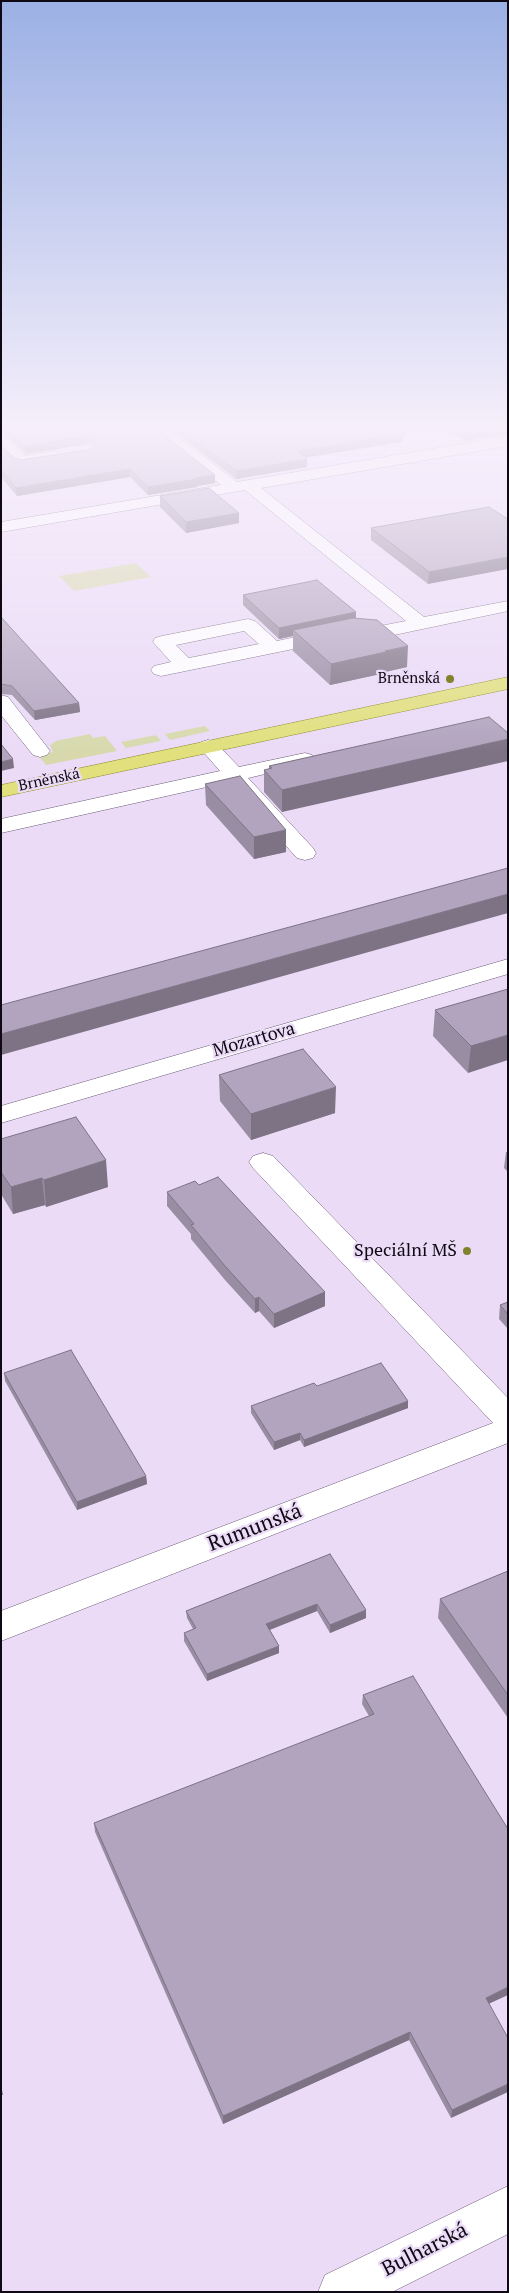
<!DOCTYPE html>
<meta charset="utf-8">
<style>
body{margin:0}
#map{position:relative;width:509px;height:2293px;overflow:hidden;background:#ebdbf7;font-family:"PT Serif",serif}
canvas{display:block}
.frame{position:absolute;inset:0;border:2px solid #0e0912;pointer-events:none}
</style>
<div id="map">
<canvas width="509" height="2293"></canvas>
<div class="frame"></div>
</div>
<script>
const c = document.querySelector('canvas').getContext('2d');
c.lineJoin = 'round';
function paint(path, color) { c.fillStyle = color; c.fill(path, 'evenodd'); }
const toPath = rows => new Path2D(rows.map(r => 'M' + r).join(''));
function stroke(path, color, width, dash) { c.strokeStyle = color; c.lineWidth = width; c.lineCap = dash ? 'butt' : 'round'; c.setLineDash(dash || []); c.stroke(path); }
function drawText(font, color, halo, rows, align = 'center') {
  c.font = font + ' "PT Serif",serif'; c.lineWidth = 4.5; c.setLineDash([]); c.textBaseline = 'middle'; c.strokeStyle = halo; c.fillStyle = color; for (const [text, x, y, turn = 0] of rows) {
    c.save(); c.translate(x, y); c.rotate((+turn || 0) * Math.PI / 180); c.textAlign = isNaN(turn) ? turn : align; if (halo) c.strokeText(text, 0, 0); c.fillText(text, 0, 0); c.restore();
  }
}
paint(toPath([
 [136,563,151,577,74,591,59,576],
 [205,726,210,731,170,740,165,734],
 [90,734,93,738,105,736,117,751,46,765,38,755,53,752,50,745,56,741],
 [156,735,161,741,126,748,121,742]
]), '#d7d9ad');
const minor = toPath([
 [152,431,170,431,237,482,508,436,508,446,261,488,424,617,508,601,508,611,375,639,352,637,161,676,154,674,151,670,154,666,171,662,153,642,155,638,162,636,248,619,255,621,277,641,352,625,375,627,406,621,245,490,1,532,1,522,221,485,152,431],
 [244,631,259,644,189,658,176,645,244,631],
 [1,435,6,437,25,456,55,451,60,453,63,456,60,459,55,461,21,466,15,464,1,449,1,435],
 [1,695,8,697,47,747,50,751,47,755,40,757,33,755,1,715,1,695],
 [208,740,215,742,239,767,305,753,312,755,315,759,312,763,248,778,313,848,316,853,313,858,305,860,297,858,229,782,1,833,1,819,220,771,198,746,201,742,208,740],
 [508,959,508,974,1,1123,1,1106,508,959],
 [263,1153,273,1156,508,1398,508,1443,1,1641,1,1611,493,1423,253,1168,249,1162,253,1156,263,1153],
 [508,2186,508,2234,392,2292,318,2292,325,2275,508,2186]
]);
const major = toPath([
 [508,677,508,689,1,797,1,785,508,677]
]);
stroke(minor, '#6a5c74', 1);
stroke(major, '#8a881f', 1);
paint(minor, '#fff');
paint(major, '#e1e07d');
paint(toPath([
 [4,431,159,431,215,483,197,486,197,487,148,495,130,477,17,496,1,477,1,445,13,457,20,460,88,450,94,446,88,444,26,454,4,434],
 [173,431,408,431,401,442,306,457,307,467,236,479],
 [449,431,508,431,465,441],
 [160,496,239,513,239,523,186,533,160,507],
 [508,519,428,584,371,540,371,528],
 [243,595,356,612,356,618,407,667,385,672,385,673,330,685,293,651,293,636,279,639,243,605],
 [1,617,79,703,80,712,35,720,12,695,1,694],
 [489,717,282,812,264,792,264,770,269,769,269,766],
 [205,784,286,830,286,852,254,859,206,805],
 [508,989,468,1073,433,1036,435,1010],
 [219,1075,335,1113,251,1140,220,1101],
 [1,1139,108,1187,46,1207,45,1205,13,1214,1,1194],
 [506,1152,508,1152,508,1172,504,1168],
 [167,1192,325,1292,325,1306,274,1328,259,1311,255,1313,225,1280,191,1239,191,1234,167,1206],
 [508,1302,508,1329,499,1319,500,1305],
 [4,1373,146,1476,147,1484,77,1510,5,1381],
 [317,1386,408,1408,304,1447,300,1440,274,1450,251,1413,251,1406],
 [330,1554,366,1618,330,1633,317,1611,270,1630,279,1646,279,1653,207,1681,184,1641,184,1633,193,1629,187,1618,186,1611],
 [508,1571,508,1718,438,1618,440,1599],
 [413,1676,489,2004,451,2118,409,2040,223,2124,95,1832,94,1823,369,1716,362,1704,363,1695]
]), '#998da3');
paint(toPath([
 [403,431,408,431,401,442,297,459,297,451],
 [480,431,508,431,508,434,465,441,466,434],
 [87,436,88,444,26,454,25,446],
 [307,459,307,467,236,479,236,471],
 [130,469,130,477,17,496,16,488],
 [215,475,215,483,197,486,197,487,148,495,148,487],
 [239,513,239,523,186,533,186,522],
 [508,557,508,569,428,584,429,572],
 [356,612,355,623,293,630,293,636,279,639,279,628],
 [408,646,407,667,385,672,385,673,330,685,331,664],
 [79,703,80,712,35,720,34,711],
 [508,739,508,761,282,812,282,790],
 [13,759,14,768,1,771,1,762],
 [286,830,286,852,254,859,254,837],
 [508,894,508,913,1,1055,1,1034],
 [508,1035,508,1060,468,1073,471,1046],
 [336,1087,335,1113,251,1140,251,1114],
 [106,1160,108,1187,46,1207,44,1180],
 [42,1178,45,1205,13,1214,11,1187],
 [325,1292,325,1306,274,1328,274,1314],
 [259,1297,259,1311,255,1313,255,1299],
 [408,1401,408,1408,304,1447,304,1440],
 [300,1433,300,1440,274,1450,274,1442],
 [146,1476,147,1484,77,1510,77,1502],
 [317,1604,317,1611,266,1631,266,1624],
 [366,1610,366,1618,330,1633,330,1625],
 [279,1646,279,1653,207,1681,207,1674],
 [508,1987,508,1995,484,2006,486,1998],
 [410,2032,409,2040,223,2124,223,2116],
 [508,2084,508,2092,451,2118,452,2110],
 [1,2085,3,2095,1,2095]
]), '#7d7385');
const building = toPath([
 [9,431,159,431,215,475,195,478,197,479,148,487,130,469,16,488,1,470,1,445,13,457,20,460,88,450,97,445,94,439,87,436,25,446,9,431],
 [183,431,403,431,401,434,297,451,307,459,236,471,183,431],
 [461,431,480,431,466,434,461,431],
 [209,488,239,513,186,522,160,496,209,488],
 [489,507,508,519,508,557,429,572,371,528,489,507],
 [317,580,356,612,279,628,243,595,317,580],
 [1,617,79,703,34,711,12,686,1,684,1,617],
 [353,618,377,620,408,646,385,651,386,652,331,664,293,630,353,618],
 [489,717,508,733,508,739,282,790,264,770,272,768,269,766,489,717],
 [1,744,13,759,1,762,1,744],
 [240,776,286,830,254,837,205,784,240,776],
 [508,868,508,894,1,1034,1,1005,508,868],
 [508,989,508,1035,471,1046,435,1010,508,989],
 [303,1049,336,1087,251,1114,219,1075,303,1049],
 [76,1117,106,1160,44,1180,42,1178,11,1187,1,1172,1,1139,76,1117],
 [218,1177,325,1292,274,1314,259,1297,255,1299,225,1266,191,1225,194,1224,167,1192,195,1181,199,1185,218,1177],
 [508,1302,508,1314,500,1305,508,1302],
 [71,1350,146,1476,77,1502,4,1373,71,1350],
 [381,1363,408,1401,304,1440,300,1433,274,1442,251,1406,314,1383,317,1386,381,1363],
 [330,1554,366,1610,330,1625,317,1604,266,1624,279,1646,207,1674,184,1633,196,1628,186,1611,330,1554],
 [508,1571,508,1695,440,1599,508,1571],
 [413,1676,508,1829,508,1987,486,1998,508,2038,508,2084,452,2110,410,2032,223,2116,94,1823,374,1714,363,1695,413,1676]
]);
paint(building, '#b2a4be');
stroke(building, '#7d7385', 1);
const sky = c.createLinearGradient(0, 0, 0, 752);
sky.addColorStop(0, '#9bb0e4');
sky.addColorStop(0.57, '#f6effb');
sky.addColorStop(1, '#f6effb00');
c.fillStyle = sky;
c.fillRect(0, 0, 509, 752);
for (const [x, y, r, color] of [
 [450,679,5,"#82822c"],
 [467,1251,5,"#82822c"]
]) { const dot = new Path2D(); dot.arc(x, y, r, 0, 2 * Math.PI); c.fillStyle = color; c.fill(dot); stroke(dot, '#ebdbf7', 2); }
drawText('15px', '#0e0912', '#ebdbf7', [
 ["Brněnská",440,679]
], 'right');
drawText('15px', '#0e0912', '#ebdbf7', [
 ["Brněnská",49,780,-12]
]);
drawText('18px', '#0e0912', '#ebdbf7', [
 ["Mozartova",254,1040,-16]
]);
drawText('18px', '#0e0912', '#ebdbf7', [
 ["Speciální MŠ",457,1251]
], 'right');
drawText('21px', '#0e0912', '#ebdbf7', [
 ["Rumunská",255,1528,-21],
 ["Bulharská",425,2250,-27]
]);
</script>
